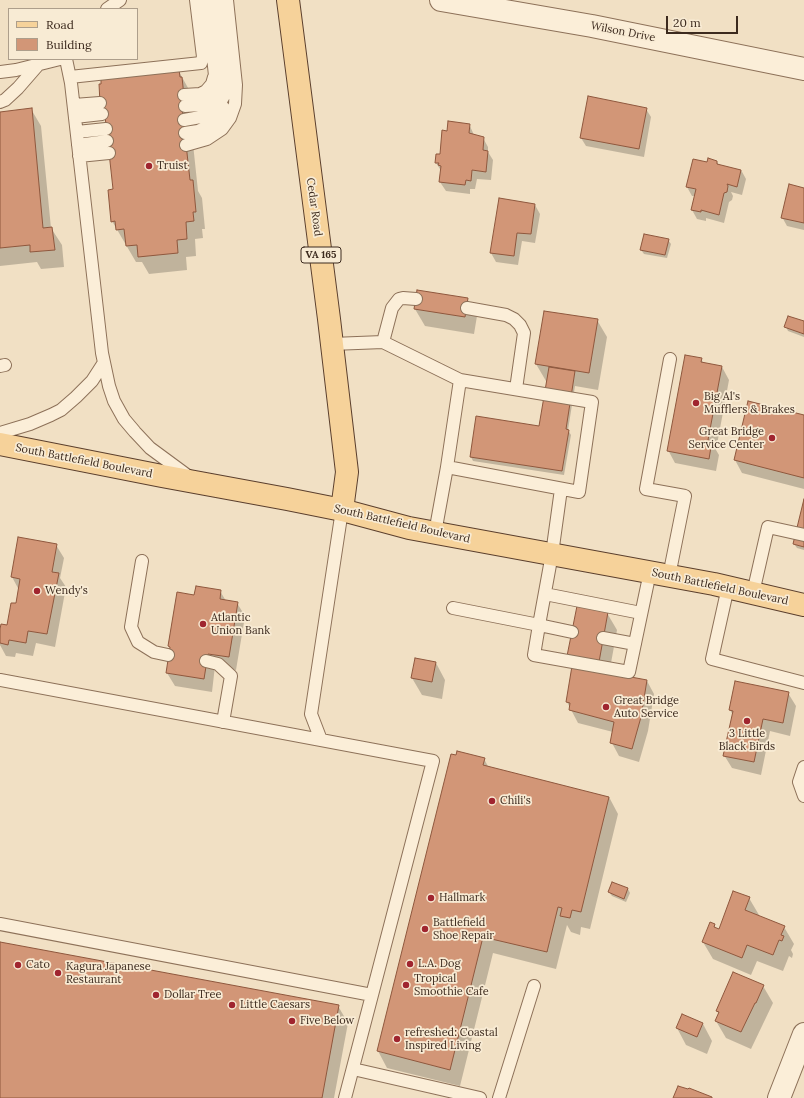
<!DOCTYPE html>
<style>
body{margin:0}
#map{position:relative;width:804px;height:1098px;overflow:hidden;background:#f1e0c4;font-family:Lora,serif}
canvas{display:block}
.legend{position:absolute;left:8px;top:8px;width:130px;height:52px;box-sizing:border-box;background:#f8ebd4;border:1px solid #ad9e8b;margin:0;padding:5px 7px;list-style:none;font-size:12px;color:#3c2a1e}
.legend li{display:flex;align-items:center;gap:8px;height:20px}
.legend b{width:20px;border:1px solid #ad9e8b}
.scale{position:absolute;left:666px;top:16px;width:72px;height:18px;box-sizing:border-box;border:2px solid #3c2a1e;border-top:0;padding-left:5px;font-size:12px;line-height:14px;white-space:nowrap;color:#3c2a1e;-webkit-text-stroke:3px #f8ebd4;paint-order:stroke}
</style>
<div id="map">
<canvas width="804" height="1098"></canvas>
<ul class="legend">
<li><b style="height:5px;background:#f6d29a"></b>Road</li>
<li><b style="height:11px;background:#d29677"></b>Building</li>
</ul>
<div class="scale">20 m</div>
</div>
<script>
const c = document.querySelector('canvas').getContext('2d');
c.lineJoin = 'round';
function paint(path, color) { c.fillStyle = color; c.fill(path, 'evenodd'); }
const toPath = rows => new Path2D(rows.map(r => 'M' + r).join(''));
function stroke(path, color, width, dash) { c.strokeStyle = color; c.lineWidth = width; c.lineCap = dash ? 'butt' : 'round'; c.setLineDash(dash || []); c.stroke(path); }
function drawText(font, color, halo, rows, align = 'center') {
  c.font = font + ' Lora,serif'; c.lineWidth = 3.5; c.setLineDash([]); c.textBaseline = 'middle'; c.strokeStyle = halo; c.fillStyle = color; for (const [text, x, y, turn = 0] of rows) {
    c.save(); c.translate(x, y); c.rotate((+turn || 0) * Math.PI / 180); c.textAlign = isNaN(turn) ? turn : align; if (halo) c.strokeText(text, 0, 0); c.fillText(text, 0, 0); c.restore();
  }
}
paint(toPath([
 [178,70,192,95,195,124,191,125,198,191,202,198,205,229,202,229,203,238,195,239,196,256,186,257,187,270,149,274,142,262,136,262,112,221,114,190,107,123,103,116],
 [31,109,41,126,51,228,62,245,64,267,41,269,37,262,0,266,0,113],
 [646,109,651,117,644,157,586,146,581,138],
 [469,124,474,135,483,138,488,147,488,152,493,160,491,180,477,179,475,189,470,189,470,194,446,191,440,182,442,172,436,163,441,155,448,132],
 [717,162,719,166,741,170,746,179,742,195,731,192,733,196,732,200,729,202,724,223,706,218,706,221,697,219,692,210,695,196,692,196,687,187,708,163],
 [804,189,804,230,787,226,782,217],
 [535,205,540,214,535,243,522,241,518,265,496,262,491,253],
 [668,240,671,244,667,258,644,254,641,250],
 [467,299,477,316,474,334,425,326,415,309],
 [597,320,607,337,598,390,575,386,568,430,571,435,564,475,473,461,471,457,540,427,547,381,546,381,536,364],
 [804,322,804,337,788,331,786,327],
 [701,359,704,364,722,367,729,380,716,450,719,455,716,471,675,463,668,450],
 [749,403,804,416,804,489,742,473,735,460],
 [804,503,804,550,797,548,794,544],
 [19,538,56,545,64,558,60,578,66,587,55,647,36,643,33,656,16,653,15,657,6,656,0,645,0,635,8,627,17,605,19,590,12,577],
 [220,591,226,601,237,603,245,616,236,670,215,666,212,692,175,686,167,673,171,649,169,646,195,596],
 [607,613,617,630,609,674,647,681,654,694,648,731,639,762,619,756,612,743,613,732,578,723,567,702,573,667],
 [436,663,445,680,442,699,422,695,412,678],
 [788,693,796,706,790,736,770,731,761,775,732,768,724,755,733,715,730,710],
 [456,756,484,759,489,768,609,797,618,814,590,929,581,927,580,935,571,932,567,925,556,969,493,953,460,1086,387,1068,378,1051],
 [628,889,630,893,626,902,612,896,609,892],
 [749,898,759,915,758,916,784,927,794,944,791,950,793,954,792,958,789,956,783,971,757,961,751,975,713,959,703,942,714,925,717,930,719,931],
 [0,943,338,1006,348,1023,334,1098,0,1098],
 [763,986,773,1003,751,1049,726,1038,716,1021,719,1014,717,1011],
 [682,1015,703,1024,712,1041,707,1054,686,1045,677,1028]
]), '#0003');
const building = toPath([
 [179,69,180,77,182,77,185,106,182,108,190,180,193,180,196,212,193,212,194,221,186,222,187,239,177,240,178,253,138,257,137,245,126,246,124,229,116,230,115,221,111,222,108,190,113,189,105,116,100,103,99,84,101,84,101,77,179,69],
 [588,96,647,108,639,149,580,138,588,96],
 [32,108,43,228,52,227,55,250,30,252,30,245,0,248,0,112,32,108],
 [448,121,470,124,469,133,484,137,483,150,488,151,486,172,472,170,471,181,466,180,465,185,439,182,441,166,438,165,439,163,435,163,436,154,440,154,442,130,447,131,448,121],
 [708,158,717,161,717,164,741,170,737,187,727,184,728,186,727,192,724,193,719,215,701,210,701,212,691,210,696,189,686,187,693,159,707,162,708,158],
 [789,184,804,188,804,223,781,218,789,184],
 [499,198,535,204,531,234,517,233,514,256,490,253,499,198],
 [644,234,669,239,665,255,640,250,644,234],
 [417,290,468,298,465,317,414,309,417,290],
 [544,311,598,319,589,373,535,364,544,311],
 [788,316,804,321,804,334,784,327,788,316],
 [685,355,702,358,701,362,722,366,708,440,712,441,709,459,667,451,685,355],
 [549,367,575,371,566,429,569,430,562,471,470,457,476,416,539,426,549,367],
 [748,401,804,415,804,478,734,460,748,401],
 [804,499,804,547,793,544,804,499],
 [18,537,57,544,52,572,59,573,47,634,28,631,26,643,9,640,8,645,0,643,0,629,1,624,7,625,11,603,16,603,20,579,11,577,18,537],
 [196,586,221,590,220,599,238,602,229,657,208,654,204,679,166,673,170,647,168,646,177,592,194,595,196,586],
 [577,606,608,612,599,662,567,656,577,606],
 [415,658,436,662,432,682,411,678,415,658],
 [572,666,647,680,641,717,632,749,610,743,614,722,569,710,570,703,566,702,572,666],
 [735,681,789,692,783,723,763,719,754,762,723,756,733,711,729,710,735,681],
 [457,751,485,758,483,765,609,797,581,912,572,910,570,918,560,916,562,908,558,907,547,952,483,937,450,1070,377,1051,451,754,456,755,457,751],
 [612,882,628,888,624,899,608,892,612,882],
 [733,891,750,897,745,910,785,926,781,935,784,936,782,941,779,940,773,955,747,945,742,958,702,942,710,922,715,924,714,927,719,929,733,891],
 [0,942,339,1005,322,1098,0,1098,0,942],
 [733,972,764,985,756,1003,755,1003,741,1032,715,1021,719,1012,716,1011,733,972],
 [682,1014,703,1023,697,1037,676,1028,682,1014],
 [678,1086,688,1089,689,1088,712,1097,712,1098,673,1098,678,1086]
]);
paint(building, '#d29677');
stroke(building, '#8e573d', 1);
const lane = toPath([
 [107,9,120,0],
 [66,59,71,83,102,353,109,386,114,401,124,419,135,432,150,448,188,476],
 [0,72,16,70,60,59],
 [70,77,201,63,203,57,196,0],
 [184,95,200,94,206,91,212,84,214,77],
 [0,102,5,100,18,88,38,65],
 [74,105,100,103],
 [185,106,200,105,209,102,213,96,215,89,216,85,207,0],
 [75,117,102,114],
 [184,120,206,116,218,106,224,96,226,89,226,77,217,0],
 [77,132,106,129],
 [185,133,198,131,209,126,219,116,223,107],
 [78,145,107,141],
 [186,145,207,139,222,129,230,118,235,104,236,85,227,0],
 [79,156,109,153],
 [467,308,506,315,514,319,520,325,524,333,516,389],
 [383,342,392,308,399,299,403,298,416,299],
 [332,344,383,342,460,380,592,402,579,492,447,467,460,380],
 [0,366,5,365],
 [0,433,30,424,51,415,61,410,76,397,92,381,103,364],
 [435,533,447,467],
 [142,561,131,627,138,642,154,652,168,655],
 [669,576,685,496,646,489,670,359],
 [728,587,712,659,804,683],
 [753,593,768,527,804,535],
 [545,594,641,613],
 [453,608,539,625,552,554,561,489],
 [572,632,539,625,534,655,629,672,650,572],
 [603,638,635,644],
 [206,661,218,664,231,676,223,722],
 [0,680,433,761,372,995,0,924],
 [321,740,311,714,342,510],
 [804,767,799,782,804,796],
 [353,1069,480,1098],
 [345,1098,372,995],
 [499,1098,534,986]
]);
const street = toPath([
 [441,0,592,26,804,69],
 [779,1098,804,1034]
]);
const primary = toPath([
 [288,0,329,319,347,472,342,510],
 [0,444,162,476,287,499,342,510,409,528,714,584,804,605]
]);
stroke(lane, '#8d7159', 14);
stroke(street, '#8d7159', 24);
stroke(primary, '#5b3f2d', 24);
stroke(lane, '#fbeed8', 12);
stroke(street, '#fbeed8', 22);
stroke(primary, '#f6d29a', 22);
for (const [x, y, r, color] of [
 [149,166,4,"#a0252f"],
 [696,403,4,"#a0252f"],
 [772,438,4,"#a0252f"],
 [37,591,4,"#a0252f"],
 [203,624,4,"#a0252f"],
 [606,707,4,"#a0252f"],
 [747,721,4,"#a0252f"],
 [492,801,4,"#a0252f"],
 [431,898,4,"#a0252f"],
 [425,929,4,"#a0252f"],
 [410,964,4,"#a0252f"],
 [18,965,4,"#a0252f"],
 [58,973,4,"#a0252f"],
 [406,985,4,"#a0252f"],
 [156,995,4,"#a0252f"],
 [232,1005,4,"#a0252f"],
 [292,1021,4,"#a0252f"],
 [397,1039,4,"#a0252f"]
]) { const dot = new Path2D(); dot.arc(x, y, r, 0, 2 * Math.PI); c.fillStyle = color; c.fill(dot); stroke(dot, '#f8ebd4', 1.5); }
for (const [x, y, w] of [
 [321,255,40]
]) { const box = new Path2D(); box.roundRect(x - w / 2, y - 8, w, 16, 3); c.fillStyle = '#f8ebd4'; c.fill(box); stroke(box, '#3c2a1e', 1); }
drawText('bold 10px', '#3c2a1e', null, [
 ["VA 165",321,255]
]);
drawText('11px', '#3c2a1e', '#f8ebd4', [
 ["Wilson Drive",623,32,11],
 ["Cedar Road",314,207,82],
 ["South Battlefield Boulevard",84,461,11],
 ["South Battlefield Boulevard",402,524,13],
 ["South Battlefield Boulevard",720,587,12]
]);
drawText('11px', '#3c2a1e', '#f8ebd4', [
 ["Truist",157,166],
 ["Big Al's",704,397],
 ["Mufflers & Brakes",704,410],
 ["Great Bridge",764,432,"right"],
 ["Service Center",764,445,"right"],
 ["Wendy's",45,591],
 ["Atlantic",211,618],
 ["Union Bank",211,631],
 ["Great Bridge",614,701],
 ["Auto Service",614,714],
 ["3 Little",747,734,"center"],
 ["Black Birds",747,747,"center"],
 ["Chili's",500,801],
 ["Hallmark",439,898],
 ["Battlefield",433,923],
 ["Shoe Repair",433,936],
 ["L.A. Dog",418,964],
 ["Cato",26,965],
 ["Kagura Japanese",66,967],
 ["Restaurant",66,980],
 ["Tropical",414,979],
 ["Smoothie Cafe",414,992],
 ["Dollar Tree",164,995],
 ["Little Caesars",240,1005],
 ["Five Below",300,1021],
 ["refreshed: Coastal",405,1033],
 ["Inspired Living",405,1046]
], 'left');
</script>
